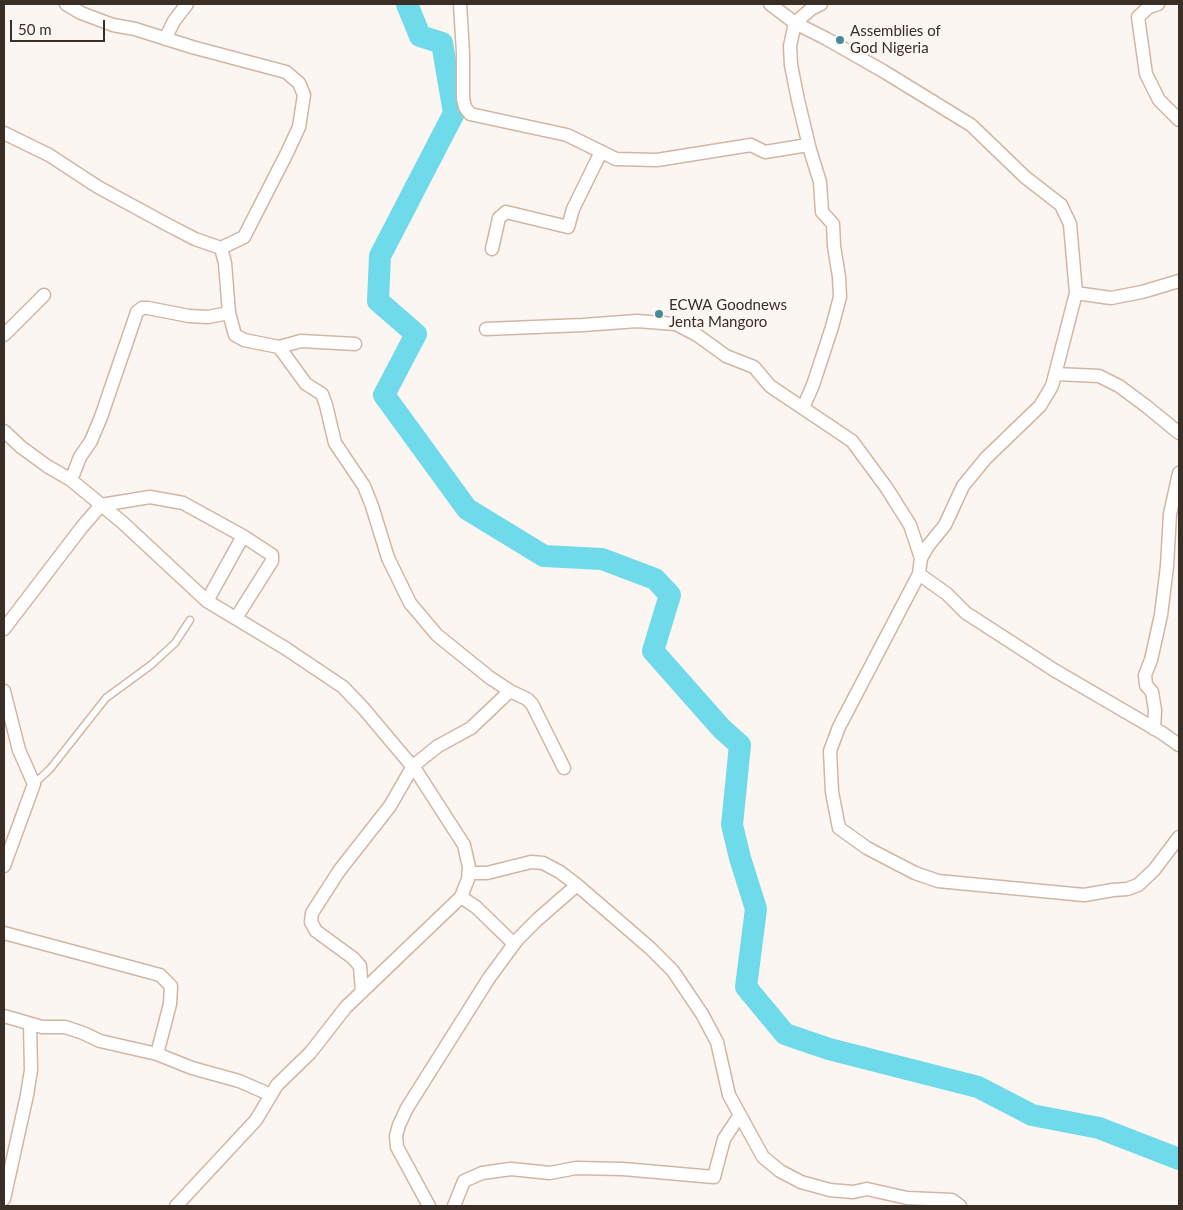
<!DOCTYPE html>
<style>
body{margin:0}
#map{position:relative;width:1183px;height:1210px;overflow:hidden;background:#fcf6f2;font-family:Lato,sans-serif}
canvas{display:block}
.frame{position:absolute;inset:0;border:5px solid #392f27;pointer-events:none}
.scale{position:absolute;left:10px;top:20px;width:95px;height:22px;box-sizing:border-box;border:2px solid #392f27;border-top:0;padding-left:6px;font-size:15px;line-height:18px;white-space:nowrap;color:#392f27;-webkit-text-stroke:4px #fcf6f2;paint-order:stroke}
</style>
<div id="map">
<canvas width="1183" height="1210"></canvas>
<div class="frame"></div>
<div class="scale">50 m</div>
</div>
<script>
const c = document.querySelector('canvas').getContext('2d');
c.lineJoin = 'round';
const toPath = rows => new Path2D(rows.map(r => 'M' + r).join(''));
function stroke(path, color, width, dash) { c.strokeStyle = color; c.lineWidth = width; c.lineCap = dash ? 'butt' : 'round'; c.setLineDash(dash || []); c.stroke(path); }
function drawText(font, color, halo, rows, align = 'center') {
  c.font = font + ' Lato,sans-serif'; c.lineWidth = 5; c.setLineDash([]); c.textBaseline = 'middle'; c.strokeStyle = halo; c.fillStyle = color; for (const [text, x, y, turn = 0] of rows) {
    c.save(); c.translate(x, y); c.rotate((+turn || 0) * Math.PI / 180); c.textAlign = isNaN(turn) ? turn : align; if (halo) c.strokeText(text, 0, 0); c.fillText(text, 0, 0); c.restore();
  }
}
stroke(toPath([
 [407,4,420,36,442,43,454,113,380,256,378,301,416,334,384,395,467,509,544,556,602,559,655,579,670,595,653,651,722,729,740,745,732,825,740,858,756,909,746,987,785,1034,829,1049,978,1087,1032,1115,1099,1128,1179,1159]
]), '#6fdae9', 22);
const service = toPath([
 [34,784,50,769,106,698,151,665,175,643,190,620]
]);
const minor = toPath([
 [66,4,81,13,113,25,135,29,192,47,286,72,299,83,304,95,299,127,287,153,244,237,221,248],
 [460,4,463,53,463,98,465,107,470,114,567,135,616,159,657,160,751,145,765,152,808,145],
 [770,4,795,23,825,38,883,71,971,125,1025,177,1061,205,1070,224,1076,293,1052,386,1040,406,986,458,963,486,945,525,928,546,921,558,919,574,947,594,966,613,1011,642,1054,670,1162,733,1179,745],
 [1158,4,1149,7,1138,17,1146,74,1159,100,1179,120],
 [165,39,174,21,187,4],
 [4,133,49,155,98,187,168,225,195,239,221,248,225,263,229,313,235,335,244,340,279,347,306,384,322,394,326,405,335,443,364,486,372,506,388,558,410,603,437,635,489,677,510,691,471,728,438,746,413,766,390,806,339,871,312,913,311,922,316,931,353,958,360,966,362,992],
 [492,249,499,218,506,212,568,227,573,209,601,152],
 [1076,293,1111,298,1142,292,1179,281],
 [486,329,583,325,637,321,676,324,697,335,726,356,754,367,770,386,852,441,886,487,910,525,921,558],
 [4,335,44,295],
 [279,347,301,341,355,344],
 [1056,374,1099,376,1119,386,1146,406,1179,433],
 [803,408,813,385,832,327,840,297,839,277,834,246,833,224,822,212,820,182,810,150,798,100,791,65,790,46,795,23,811,9,821,4],
 [4,431,21,447,47,466,71,480,122,522,207,601,285,648,343,687,364,709,417,772,464,845,469,867,468,879,461,897,346,1007,310,1053,277,1085,256,1120,176,1206],
 [71,480,80,457,91,441,101,417,137,312,142,308,148,308,189,316,208,317,229,313],
 [919,574,839,727,830,751,832,792,839,828,867,848,888,859,915,873,938,881,1084,895,1113,890,1127,889,1138,885,1154,870,1179,837],
 [207,601,243,536],
 [4,629,82,527,101,505,150,497,183,503,243,536,272,555,272,561,236,618],
 [4,691,19,750,34,784,4,866],
 [510,691,527,699,532,704,564,768],
 [1154,729,1155,710,1152,692,1146,685,1145,675,1151,660,1161,615,1167,566,1170,514,1179,473],
 [469,873,487,873,531,862,543,863,560,872,577,885,650,948,673,971,702,1014,717,1042,729,1095,763,1157,780,1171,801,1182,830,1190,853,1192,867,1189,907,1198,952,1200,960,1206],
 [461,897,476,907,514,944],
 [4,933,160,975,171,986,170,1004,157,1054],
 [4,1016,42,1027,65,1027,83,1033,100,1041,157,1054,192,1068,239,1081,271,1095],
 [4,1199,27,1095,31,1070,30,1024],
 [429,1206,397,1147,396,1136,399,1125,407,1108,489,978,517,940,538,919,577,885],
 [454,1206,464,1181,482,1173,511,1169,550,1173,576,1168,623,1169,714,1177,724,1139,740,1115]
]);
stroke(service, '#d2b6a3', 9);
stroke(minor, '#d2b6a3', 15);
stroke(service, '#fff', 6);
stroke(minor, '#fff', 12);
for (const [x, y, r, color] of [
 [840,40,5,"#468c96"],
 [659,314,5,"#468c96"]
]) { const dot = new Path2D(); dot.arc(x, y, r, 0, 2 * Math.PI); c.fillStyle = color; c.fill(dot); stroke(dot, '#fcf6f2', 2); }
drawText('15px', '#392f27', '#fcf6f2', [
 ["Assemblies of",850,31],
 ["God Nigeria",850,48],
 ["ECWA Goodnews",669,305],
 ["Jenta Mangoro",669,322]
], 'left');
</script>
